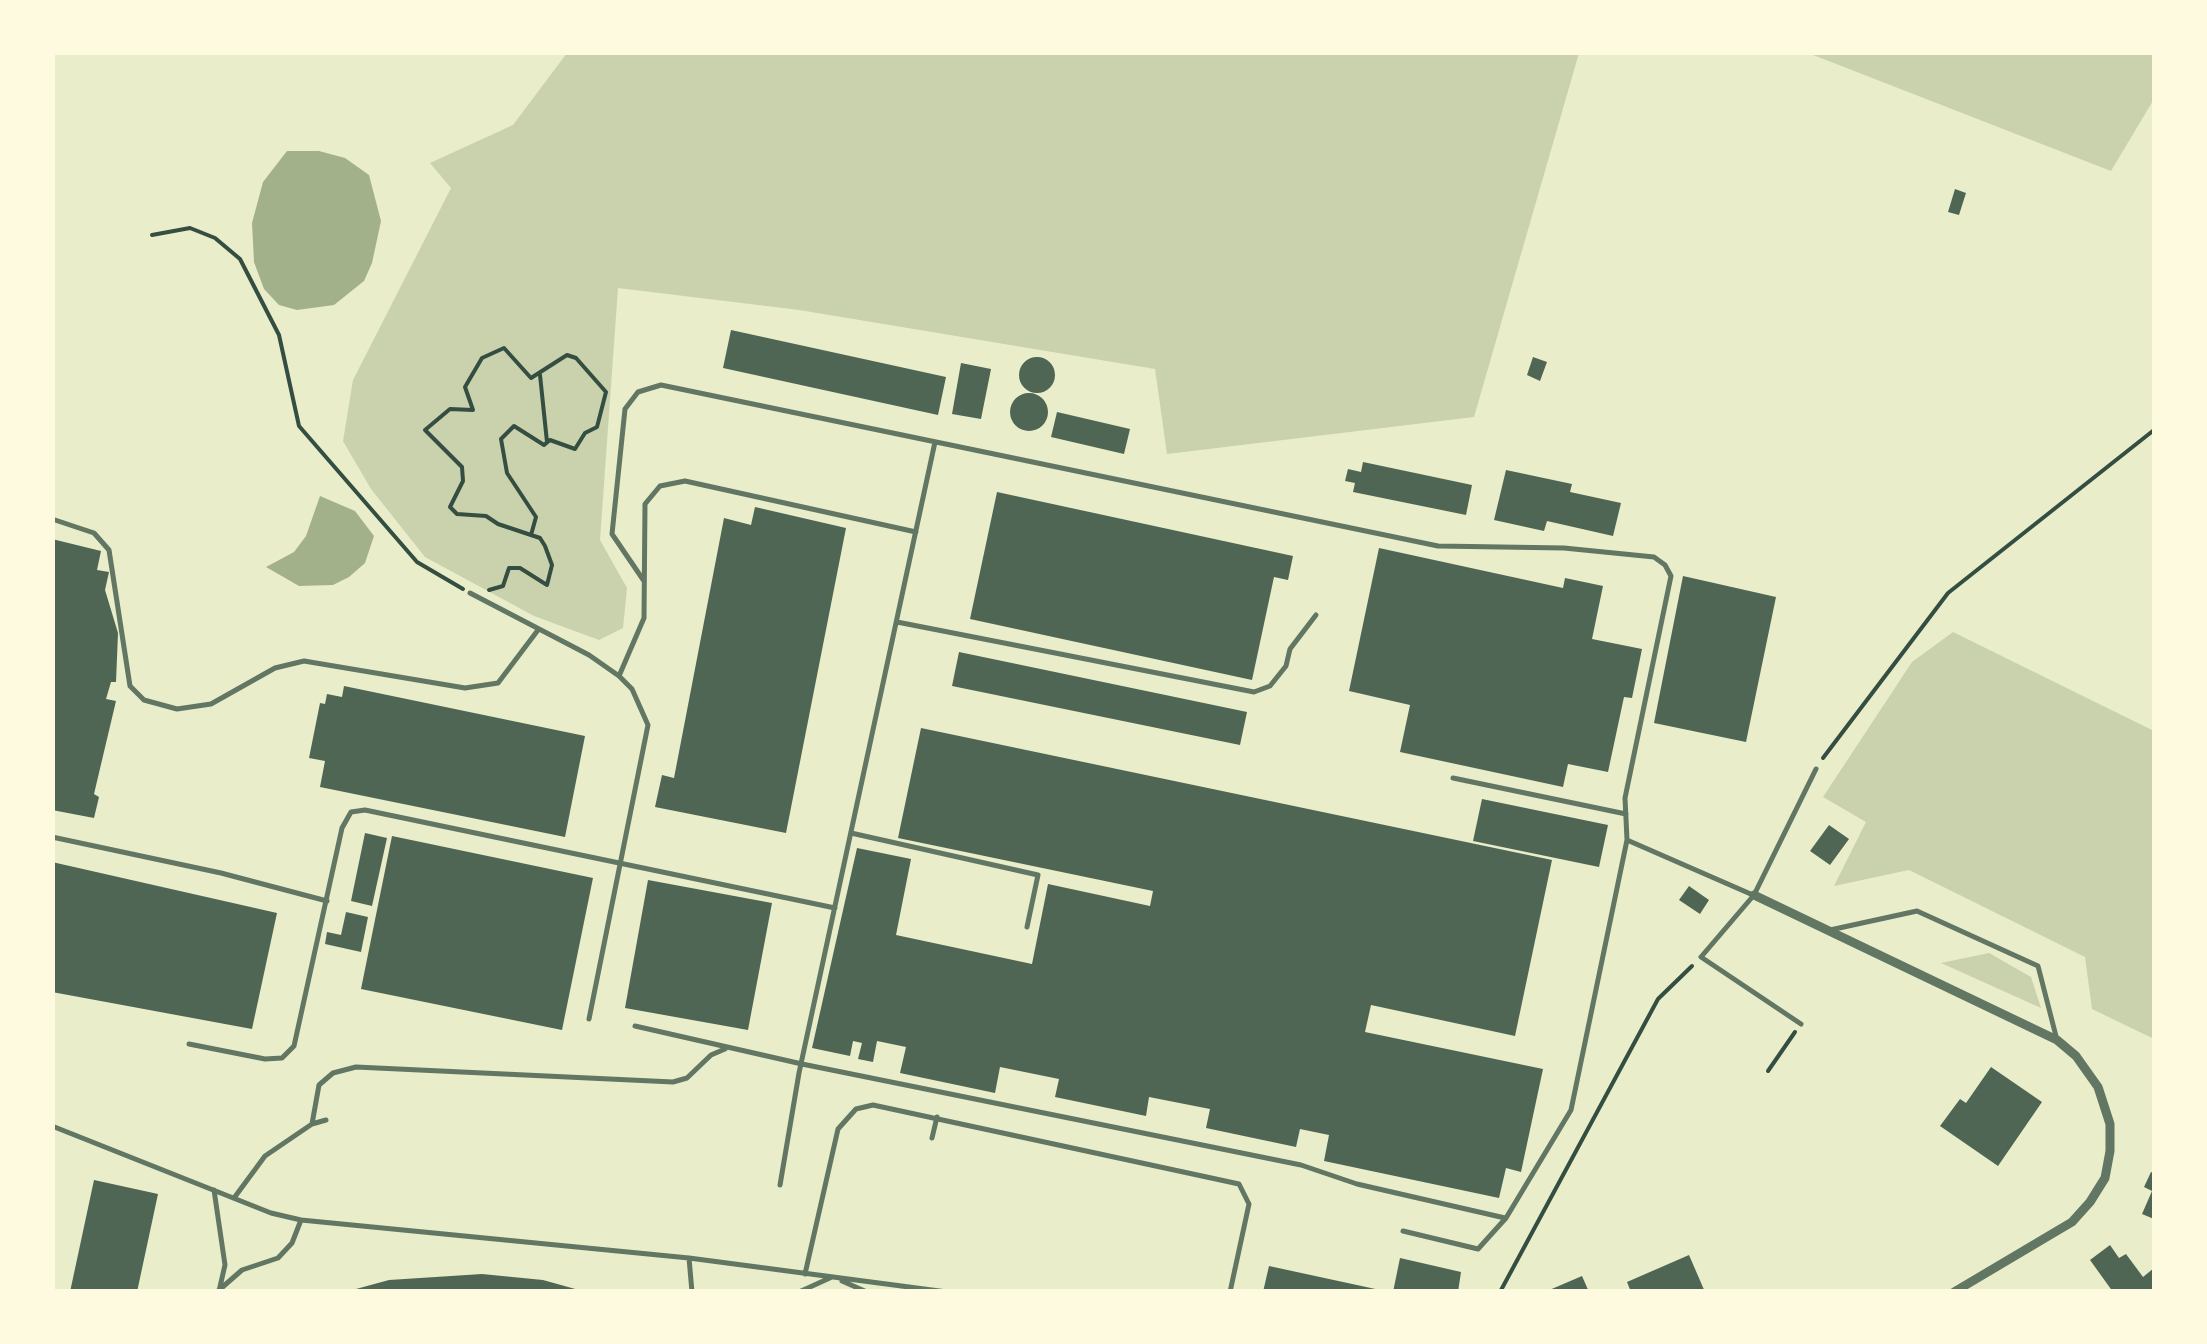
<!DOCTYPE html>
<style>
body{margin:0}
#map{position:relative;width:2207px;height:1344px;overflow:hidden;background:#e9edc9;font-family:"Zilla Slab",serif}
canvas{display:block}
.frame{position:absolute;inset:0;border:55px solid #fefae0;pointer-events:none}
</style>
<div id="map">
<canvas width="2207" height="1344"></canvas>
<div class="frame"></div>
</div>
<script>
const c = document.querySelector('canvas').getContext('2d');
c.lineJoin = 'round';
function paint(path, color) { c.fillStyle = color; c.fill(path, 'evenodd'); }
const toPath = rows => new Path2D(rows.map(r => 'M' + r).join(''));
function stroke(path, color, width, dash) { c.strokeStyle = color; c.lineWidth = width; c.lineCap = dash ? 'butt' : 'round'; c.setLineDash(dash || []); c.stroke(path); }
paint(toPath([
 [567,53,1579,53,1474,417,1167,454,1155,369,799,310,618,288,600,540,627,588,623,628,599,640,534,616,425,557,371,489,343,441,353,380,451,188,430,163,513,125],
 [1808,53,2154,53,2154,99,2111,171],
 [1953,632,2154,731,2154,1039,2092,1009,2085,957,1909,870,1834,886,1866,822,1823,797,1912,662],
 [1989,953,2031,977,2041,1008,1941,963]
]), '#cad2ad');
paint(toPath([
 [287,151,319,151,345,158,369,175,381,221,372,263,364,281,334,305,297,310,279,305,264,289,254,262,252,223,263,182],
 [320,496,355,511,374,536,365,563,349,577,333,585,299,586,266,567,294,552,306,536]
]), '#a3b18a');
paint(toPath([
 [1955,189,1966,193,1959,215,1948,212],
 [731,330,946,377,938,415,723,368],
 '1019 375a18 18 0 1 1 36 0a18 18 0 1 1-36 0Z',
 [1533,357,1547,362,1540,381,1527,375],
 [961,363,991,369,981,419,952,414],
 '1010 412a19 19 0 1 1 38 0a19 19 0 1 1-38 0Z',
 [1057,412,1130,429,1124,454,1051,437],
 [1363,462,1472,485,1466,515,1353,492,1355,483,1345,481,1348,469,1361,472],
 [1506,470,1572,484,1570,492,1621,503,1613,536,1547,521,1544,531,1494,520],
 [997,492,1293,556,1288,580,1274,577,1252,680,970,619],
 [755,507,846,528,786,833,655,807,662,775,674,778,724,518,751,525],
 [52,539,101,551,97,570,109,572,105,590,118,633,116,682,111,682,106,699,116,701,94,794,99,797,94,818,52,810],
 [1379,548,1563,588,1565,578,1603,586,1592,639,1642,649,1632,698,1624,697,1608,772,1568,764,1563,787,1400,752,1410,705,1349,691],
 [1683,576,1776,597,1746,742,1654,723],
 [959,652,1247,712,1240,745,952,686],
 [344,686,585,736,565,837,320,787,325,761,309,758,320,703,325,704,327,694,342,697],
 [921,728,1552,860,1515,1036,1371,1005,1365,1032,1543,1069,1521,1172,1506,1168,1499,1198,1324,1161,1329,1135,1300,1129,1296,1147,1206,1128,1210,1109,1149,1097,1146,1116,1055,1097,1059,1079,1000,1067,995,1093,900,1073,906,1047,877,1041,873,1062,858,1059,862,1043,853,1041,850,1056,812,1048,857,848,911,859,896,935,1032,964,1048,884,1150,906,1153,891,898,838],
 [1482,799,1608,825,1599,867,1473,841],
 [1829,825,1849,839,1830,865,1810,851],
 [365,833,387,838,372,906,351,901],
 [392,836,593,878,562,1030,361,989],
 [52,862,277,913,252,1029,52,992],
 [648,880,772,903,748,1030,625,1008],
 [1689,886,1709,900,1700,914,1679,900],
 [346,912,368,917,361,952,325,944,327,932,341,935],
 [1991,1067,2042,1102,1998,1166,1940,1126,1960,1099,1966,1103],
 [2151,1172,2154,1173,2154,1219,2142,1214,2152,1191,2144,1187],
 [94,1180,158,1194,137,1292,70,1292],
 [2110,1245,2119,1258,2126,1254,2143,1277,2154,1268,2154,1292,2113,1292,2090,1260],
 [1689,1255,1705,1292,1631,1292,1627,1282],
 [1400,1258,1461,1272,1458,1292,1393,1292],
 [1269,1266,1380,1290,1380,1292,1263,1292],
 [482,1274,543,1280,586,1292,345,1292,389,1280],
 [1582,1276,1589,1292,1547,1292,1547,1291]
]), '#4f6655');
stroke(toPath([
 [152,235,190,228,215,238,240,259,279,335,299,426,417,562,463,589],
 [540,375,547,442],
 [489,590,503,586,509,568,520,568,547,585,552,565,545,546,540,538,498,524,486,516,457,514,450,507,463,481,462,467,425,430,450,409,473,410,465,387,482,358,504,348,531,378,567,355,576,358,606,392,597,427,585,433,575,449,550,440,544,445,514,426,501,439,507,473,536,517,531,535],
 [1823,758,1948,593,2154,430],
 [1768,1071,1795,1032],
 [1500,1292,1658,999,1692,966]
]), '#344e41', 4);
stroke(toPath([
 [52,519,94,533,109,550,130,686,144,700,177,709,211,704,275,668,304,661,465,688,498,683,538,630],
 [644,581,612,534,625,409,638,392,661,385,1438,546,1564,548,1654,557,1665,565,1671,576,1625,798,1627,840,1571,1110,1506,1218,1478,1249,1403,1231],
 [470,593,589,655,619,676,632,689,648,725,589,1019],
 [897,622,1254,692,1270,686,1286,666,1290,649,1316,615],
 [619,676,644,618,645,504,660,486,685,481,916,532],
 [1453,778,1626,814],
 [851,833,1038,875,1027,927],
 [52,837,221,873,327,901],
 [1627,840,1753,895],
 [1830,930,1917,911,2038,966,2057,1040],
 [1801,1024,1701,957,1754,895,1816,769],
 [635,1026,802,1064,1301,1165,1357,1184,1505,1218],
 [189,1044,265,1059,282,1058,294,1046,342,828,351,812,365,810,835,908],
 [312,1124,319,1085,333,1073,356,1067,673,1082,687,1078,711,1055,725,1049],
 [52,1126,271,1213,301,1220,689,1258,947,1292],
 [932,1138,937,1117],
 [780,1185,799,1073,935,442],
 [214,1190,225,1265,219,1291],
 [234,1198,265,1156,312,1124,326,1120],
 [689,1258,692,1292],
 [805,1274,838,1129,856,1109,873,1105,1239,1184,1249,1204,1230,1292],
 [842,1281,867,1292],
 [218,1291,242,1270,278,1258,292,1243,301,1220],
 [799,1292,832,1277]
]), '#617663', 5);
stroke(toPath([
 [1754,895,2057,1040,2076,1056,2098,1087,2110,1124,2110,1151,2105,1178,2090,1202,2072,1222,1954,1292]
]), '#617663', 9);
</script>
